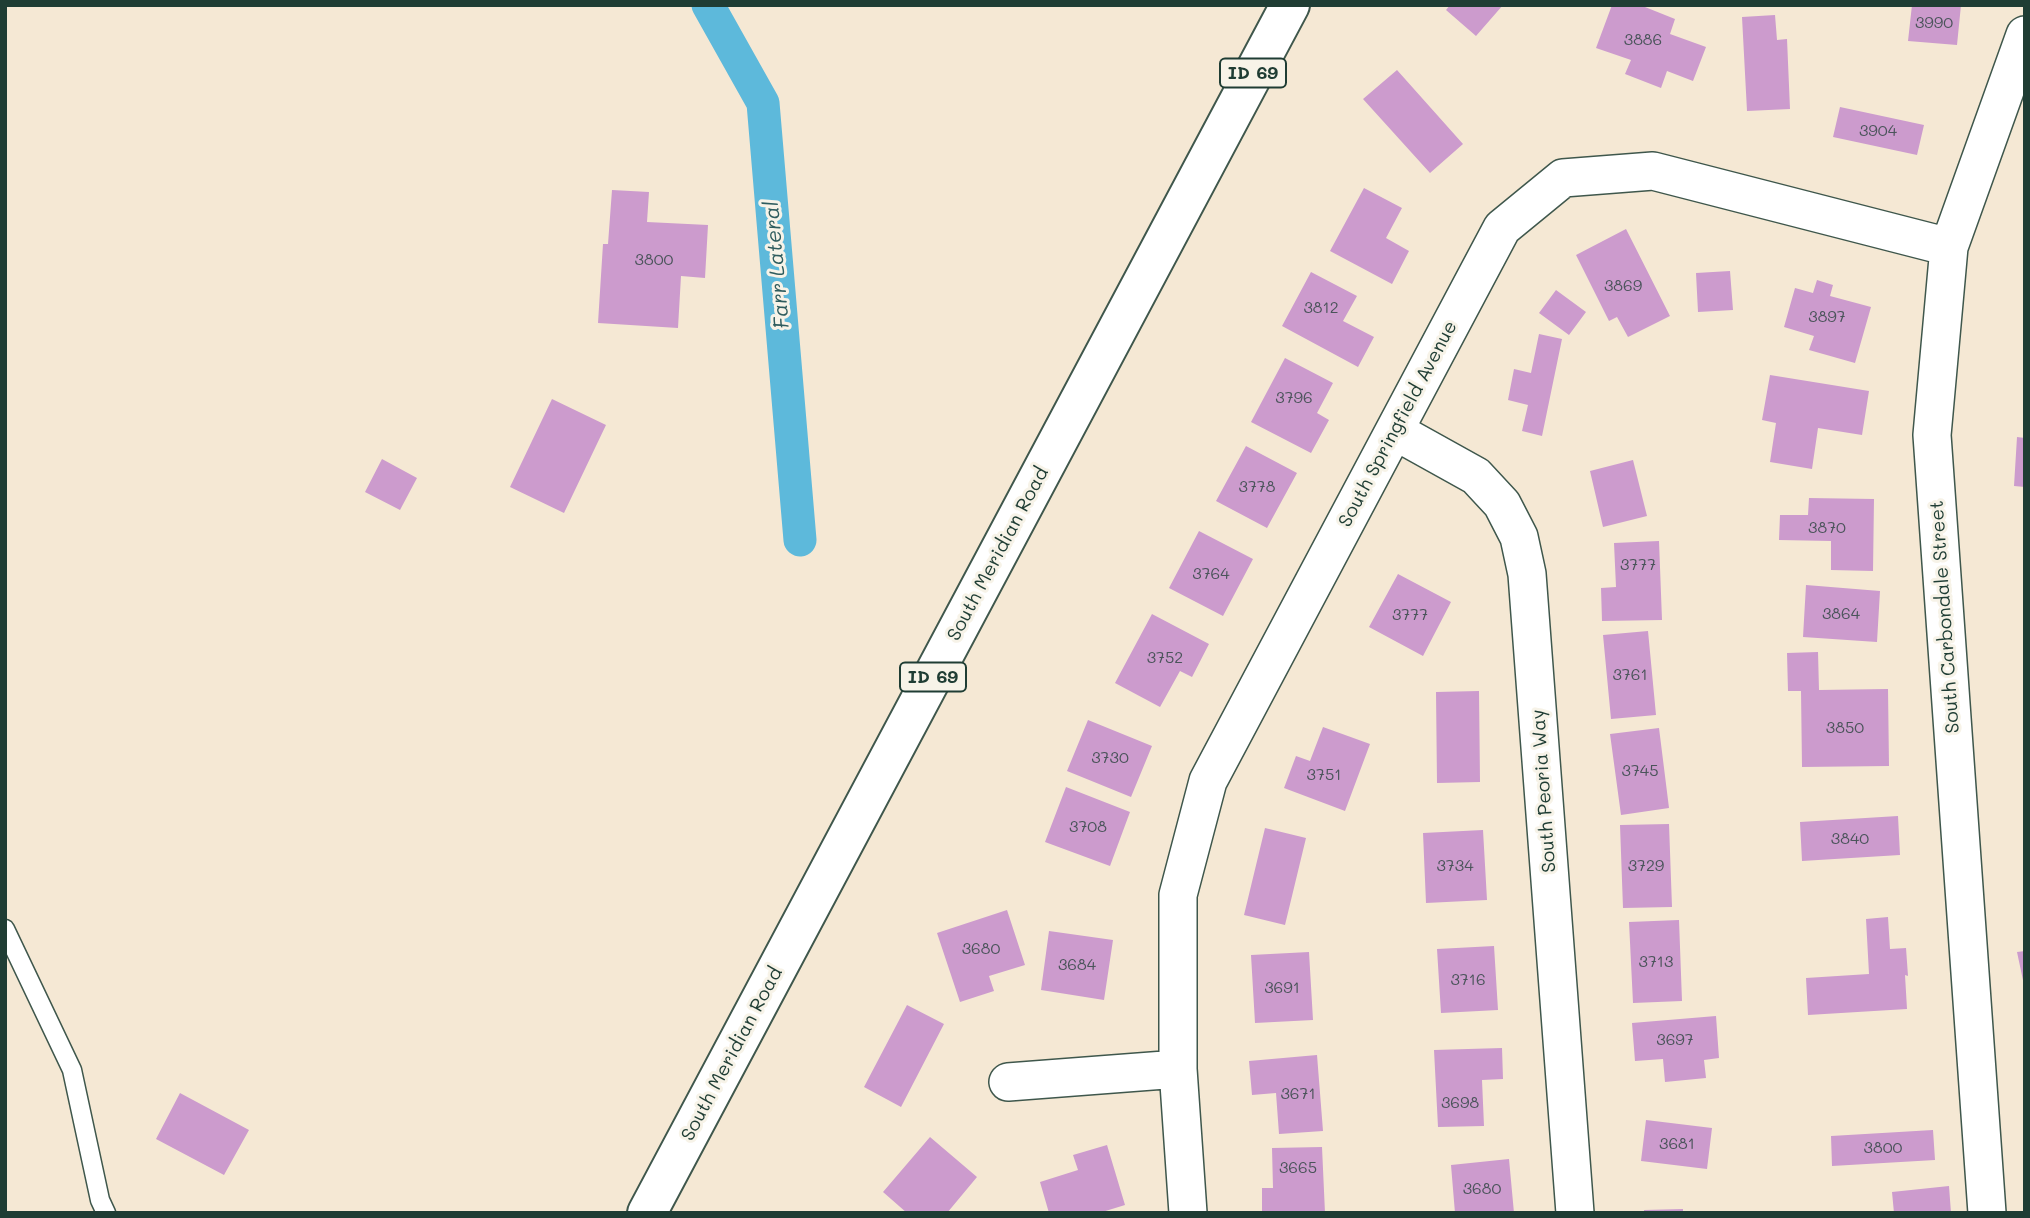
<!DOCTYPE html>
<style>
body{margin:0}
#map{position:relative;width:2030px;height:1218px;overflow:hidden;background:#f5e8d4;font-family:Mali,sans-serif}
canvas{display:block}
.frame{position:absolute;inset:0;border:7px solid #1f3d34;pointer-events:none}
</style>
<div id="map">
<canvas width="2030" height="1218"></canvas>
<div class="frame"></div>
</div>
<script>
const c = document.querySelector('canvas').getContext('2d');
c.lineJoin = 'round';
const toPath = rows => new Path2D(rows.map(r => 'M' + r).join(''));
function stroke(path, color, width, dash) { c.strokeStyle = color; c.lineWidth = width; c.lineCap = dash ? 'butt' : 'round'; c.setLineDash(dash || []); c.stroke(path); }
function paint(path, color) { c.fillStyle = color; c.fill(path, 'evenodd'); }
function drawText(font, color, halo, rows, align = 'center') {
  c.font = font + ' Mali,sans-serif'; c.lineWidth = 6; c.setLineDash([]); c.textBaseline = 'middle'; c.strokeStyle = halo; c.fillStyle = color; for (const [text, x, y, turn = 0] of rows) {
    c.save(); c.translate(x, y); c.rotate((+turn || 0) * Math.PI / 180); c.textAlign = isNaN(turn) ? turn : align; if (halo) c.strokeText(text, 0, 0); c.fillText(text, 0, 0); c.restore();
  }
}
stroke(toPath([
 [708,5,763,103,800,540]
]), '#5db9db', 33);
paint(toPath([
 [1450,5,1503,5,1476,36,1446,10],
 [1612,5,1640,5,1675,19,1670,34,1706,47,1693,81,1667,71,1661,88,1625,74,1631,60,1596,48],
 [1912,5,1961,5,1957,45,1908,41],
 [1775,15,1777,40,1787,39,1790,109,1747,111,1742,17],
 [1397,70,1463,144,1430,173,1363,99],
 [1840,107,1924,125,1917,155,1833,137],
 [1364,188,1402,208,1386,238,1409,251,1392,284,1330,251],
 [612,190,649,192,647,222,708,225,705,278,681,276,678,328,598,323,603,244,608,244],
 [1626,229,1670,316,1628,337,1617,317,1609,321,1576,255],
 [1730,271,1733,310,1698,312,1696,273],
 [1311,272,1357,296,1343,321,1374,337,1358,367,1282,326],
 [1817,280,1833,285,1830,296,1871,307,1855,363,1809,350,1814,336,1784,327,1795,288,1813,293],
 [1556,290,1586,312,1569,335,1539,313],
 [1539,334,1562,339,1542,436,1522,431,1528,405,1508,400,1514,369,1531,373],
 [1285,358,1333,383,1317,413,1329,420,1311,453,1251,422],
 [1770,375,1869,391,1862,435,1818,428,1812,469,1770,462,1776,423,1762,420],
 [552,399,606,425,564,513,510,487],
 [2017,437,2025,438,2025,487,2014,486],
 [1246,446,1297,473,1267,528,1216,501],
 [382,459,417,478,400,510,365,492],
 [1633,460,1647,516,1603,527,1590,471],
 [1809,498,1874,499,1873,571,1831,570,1831,541,1779,540,1780,515,1808,515],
 [1199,531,1253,559,1223,616,1169,588],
 [1659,541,1662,620,1602,621,1601,588,1616,587,1614,543],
 [1398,574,1451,602,1423,656,1369,627],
 [1806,585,1880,591,1877,642,1803,637],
 [1152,614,1209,644,1192,677,1180,671,1160,707,1115,683],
 [1648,631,1656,715,1611,719,1603,635],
 [1818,652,1819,690,1888,689,1889,766,1802,767,1801,691,1788,691,1787,653],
 [1479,691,1480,782,1437,783,1436,692],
 [1088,720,1152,746,1131,797,1067,771],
 [1323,727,1370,744,1345,811,1284,788,1296,756,1310,761],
 [1659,728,1669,808,1621,815,1610,734],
 [1066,787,1130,812,1110,866,1045,842],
 [1898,816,1900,855,1802,861,1800,822],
 [1669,824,1672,907,1623,908,1620,825],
 [1265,828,1306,838,1285,925,1244,915],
 [1483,830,1487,900,1426,903,1423,833],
 [1007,910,1025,965,989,976,994,991,960,1002,937,933],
 [1888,917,1890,949,1906,948,1908,976,1905,975,1907,1009,1808,1015,1806,978,1869,974,1866,919],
 [1679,920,1682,1001,1633,1003,1629,922],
 [1049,931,1113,940,1104,1000,1041,990],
 [1494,946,1498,1010,1441,1013,1437,949],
 [2025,951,2025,985,2024,985,2017,952],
 [1309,952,1313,1020,1255,1023,1251,955],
 [907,1005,944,1024,901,1107,864,1087],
 [1716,1016,1719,1058,1704,1060,1706,1078,1665,1082,1663,1059,1635,1061,1632,1023],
 [1502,1048,1503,1079,1482,1080,1484,1126,1438,1127,1434,1050],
 [1317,1055,1323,1131,1279,1134,1276,1093,1252,1095,1249,1061],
 [180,1093,249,1130,224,1175,156,1139],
 [1646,1120,1712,1128,1707,1169,1641,1161],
 [1933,1130,1935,1160,1832,1166,1831,1136],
 [930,1137,977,1177,947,1213,907,1213,883,1192],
 [1107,1145,1125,1205,1099,1213,1049,1213,1040,1182,1078,1170,1073,1155],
 [1322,1147,1325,1213,1262,1213,1262,1188,1273,1188,1272,1148],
 [1509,1159,1514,1213,1455,1213,1451,1165],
 [1949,1186,1951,1213,1894,1213,1892,1192],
 [1683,1209,1683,1213,1644,1213,1644,1210]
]), '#cc9bcd');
const lane = toPath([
 [5,929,72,1070,100,1200,106,1213]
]);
const street = toPath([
 [1395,431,1476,476,1502,504,1519,537,1527,574,1575,1213],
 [1008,1082,1178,1069],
 [1188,1213,1178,1069,1178,895,1208,781,1502,228,1563,178,1653,171,1949,247],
 [1987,1213,1932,435,1949,247,2025,35]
]);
const primary = toPath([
 [647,1213,1290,5]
]);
stroke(lane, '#3f574c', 21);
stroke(street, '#3f574c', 40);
stroke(primary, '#3f574c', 42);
stroke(lane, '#fff', 18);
stroke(street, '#fff', 37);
stroke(primary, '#fff', 38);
drawText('16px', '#4a545a', null, [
 ["3990",1934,23],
 ["3886",1643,40],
 ["3904",1878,131],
 ["3800",654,260],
 ["3869",1623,286],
 ["3812",1321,308],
 ["3897",1827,317],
 ["3796",1294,398],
 ["3778",1257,487],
 ["3870",1827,528],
 ["3777",1638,565],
 ["3764",1211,574],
 ["3864",1841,614],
 ["3777",1410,615],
 ["3752",1165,658],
 ["3761",1630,675],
 ["3850",1845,728],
 ["3730",1110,758],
 ["3745",1640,771],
 ["3751",1324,775],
 ["3708",1088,827],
 ["3840",1850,839],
 ["3734",1455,866],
 ["3729",1646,866],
 ["3680",981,949],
 ["3713",1656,962],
 ["3684",1077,965],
 ["3716",1468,980],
 ["3691",1282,988],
 ["3697",1675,1040],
 ["3671",1298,1094],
 ["3698",1460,1103],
 ["3681",1677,1144],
 ["3800",1883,1148],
 ["3665",1298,1168],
 ["3680",1482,1189]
]);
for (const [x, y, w] of [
 [1253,73,66],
 [933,677,66]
]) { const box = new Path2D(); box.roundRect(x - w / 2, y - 14.5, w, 29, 5); c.fillStyle = '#f7f3e8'; c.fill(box); stroke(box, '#1f3d34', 2); }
drawText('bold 18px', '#1f3d34', null, [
 ["ID 69",1253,73],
 ["ID 69",933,677]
]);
drawText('19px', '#1f3d34', '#f7f3e8', [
 ["South Springfield Avenue",1398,424,-62],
 ["South Meridian Road",998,554,-62],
 ["South Carbondale Street",1945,617,-94],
 ["South Peoria Way",1544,791,-94],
 ["South Meridian Road",732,1054,-62]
]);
drawText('italic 21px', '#2e5c5e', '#f7f3e8', [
 ["Farr Lateral",777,265,-95]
]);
</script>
